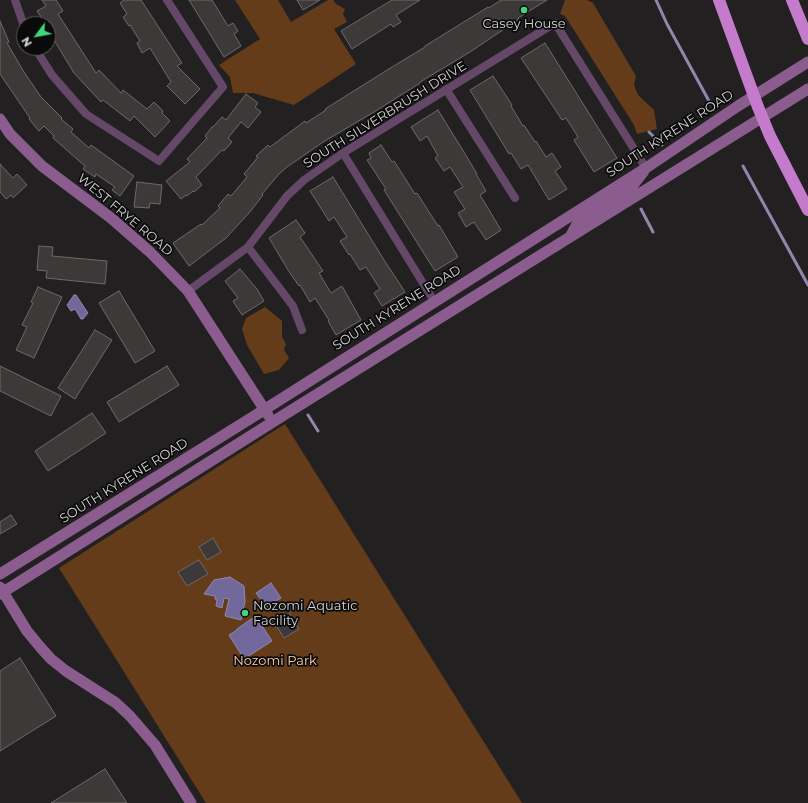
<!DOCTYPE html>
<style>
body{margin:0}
#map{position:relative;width:808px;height:803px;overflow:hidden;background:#232021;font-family:Montserrat,sans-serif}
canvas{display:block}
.north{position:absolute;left:16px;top:16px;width:40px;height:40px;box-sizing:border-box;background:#0b0a0a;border:1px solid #5c5a5b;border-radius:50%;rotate:238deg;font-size:11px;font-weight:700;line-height:16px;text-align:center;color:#d5d3d4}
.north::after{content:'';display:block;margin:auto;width:14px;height:18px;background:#3fd77d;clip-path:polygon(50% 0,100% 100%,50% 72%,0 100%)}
</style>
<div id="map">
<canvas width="808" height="803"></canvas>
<div class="north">N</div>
</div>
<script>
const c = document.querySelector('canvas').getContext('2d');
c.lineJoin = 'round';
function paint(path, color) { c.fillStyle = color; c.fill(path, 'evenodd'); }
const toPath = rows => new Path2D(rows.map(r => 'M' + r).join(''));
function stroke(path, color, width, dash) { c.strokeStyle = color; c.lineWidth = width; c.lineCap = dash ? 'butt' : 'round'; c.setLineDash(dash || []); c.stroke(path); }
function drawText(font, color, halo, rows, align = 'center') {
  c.font = font + ' Montserrat,sans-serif'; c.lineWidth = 3.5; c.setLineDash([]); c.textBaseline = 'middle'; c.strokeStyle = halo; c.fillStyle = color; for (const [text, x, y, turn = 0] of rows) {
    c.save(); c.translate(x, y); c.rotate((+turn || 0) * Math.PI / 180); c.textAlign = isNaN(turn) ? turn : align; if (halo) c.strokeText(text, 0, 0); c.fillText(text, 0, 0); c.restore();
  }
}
paint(toPath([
 [235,0,278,0,291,22,328,0,333,0,336,4,345,9,343,14,347,22,334,29,356,64,294,105,253,93,233,93,230,77,219,65,260,39],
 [565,0,587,0,593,3,636,76,634,85,638,95,654,110,657,129,637,134,634,125,565,16,560,14],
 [265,307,282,321,282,337,286,344,284,350,289,358,279,370,264,374,247,345,242,329,246,318],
 [285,424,522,803,206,803,59,568]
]), '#643c1a');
const water = toPath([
 [74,295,76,295,88,313,83,319,81,319,75,309,71,311,67,305,74,295],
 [230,577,244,586,245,602,241,620,225,616,229,599,224,598,222,608,216,606,217,600,215,599,215,596,204,594,214,580,230,577],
 [271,583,281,598,266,607,256,593,271,583],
 [254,617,255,619,257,618,272,641,244,659,229,635,237,630,237,629,254,617]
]);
paint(water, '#72689b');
stroke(water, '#9088ac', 1);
stroke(toPath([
 [656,0,667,24,709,101],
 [649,132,662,145],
 [743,166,808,285],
 [641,209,653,232],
 [308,415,318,431]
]), '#9088ac', 3);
const building = toPath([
 [42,0,56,0,63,11,58,14,96,73,99,70,121,93,123,90,147,109,154,102,163,111,162,113,170,121,155,137,134,116,130,121,103,100,101,102,74,73,48,30,48,24,46,24,37,11,46,6,42,0],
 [124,0,141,0,182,63,177,66,200,89,185,104,167,86,171,82,150,48,142,53,137,43,140,41,130,25,129,26,123,17,127,14,120,3,124,0],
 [189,0,212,0,228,26,233,23,238,31,234,34,241,46,224,57,189,0],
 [297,0,320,0,303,10,297,0],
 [392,0,420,0,396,15,401,22,393,27,391,24,352,49,341,31,392,0],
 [501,0,547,0,518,18,519,19,470,52,420,82,420,83,374,112,323,142,287,167,279,174,262,194,263,195,249,213,226,238,189,266,173,243,201,224,202,225,220,208,218,206,228,194,231,196,247,177,244,174,258,157,256,156,268,145,270,147,305,121,306,123,326,110,325,109,392,67,425,47,425,46,488,7,489,8,501,0],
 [0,21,9,42,7,43,24,72,41,97,62,118,61,119,73,129,71,132,89,148,91,145,134,176,120,196,112,190,115,187,96,174,95,177,83,169,85,166,53,138,54,136,44,126,39,131,29,119,30,118,0,74,0,21],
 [545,43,617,158,594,172,574,140,578,137,566,118,562,120,521,58,545,43],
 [493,76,512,105,511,106,523,126,524,125,535,142,536,141,546,157,552,153,561,167,555,171,567,189,549,200,528,165,521,169,511,153,509,154,470,90,493,76],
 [246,94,258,103,255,107,261,112,248,128,241,122,228,138,232,142,224,151,222,150,196,177,202,185,194,192,193,191,187,196,186,195,181,199,166,181,190,162,187,159,207,138,205,136,212,127,213,127,222,117,226,120,246,94],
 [438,110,467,157,477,174,476,174,486,191,480,195,501,230,486,240,474,222,466,227,458,213,465,209,454,192,463,187,450,167,444,171,435,158,438,156,427,136,420,141,411,127,438,110],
 [381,145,392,162,394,161,415,194,417,193,438,226,439,225,458,257,435,271,384,190,386,189,367,160,371,158,369,153,381,145],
 [0,164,13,178,17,174,27,185,13,198,11,195,6,199,0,192,0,164],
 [333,177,384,260,405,292,382,306,374,293,380,289,366,267,360,270,350,254,349,255,340,241,347,237,334,217,329,221,310,191,333,177],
 [137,182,162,185,160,204,150,203,149,208,134,207,137,182],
 [296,220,305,233,300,237,323,271,319,273,331,293,342,286,361,320,336,335,328,321,329,320,315,298,310,302,300,285,299,286,288,270,269,238,296,220],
 [39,246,53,247,52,256,107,261,105,284,46,278,47,271,37,270,39,246],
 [240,269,257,289,264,301,242,315,233,301,238,298,225,281,240,269],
 [38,287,62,297,34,358,16,350,27,327,22,325,33,303,31,302,38,287],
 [119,291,155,351,135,363,99,303,119,291],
 [95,330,112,340,75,399,58,388,95,330],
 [0,366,61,396,51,416,0,391,0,366],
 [167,366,179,385,119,422,107,402,167,366],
 [92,413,106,433,48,471,35,451,92,413],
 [11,515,17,524,0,534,0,522,11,515],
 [213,538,221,552,207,560,199,547,213,538],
 [199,560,208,574,187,586,178,572,199,560],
 [289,602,294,610,289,613,299,629,284,638,274,622,285,615,280,607,289,602],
 [20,658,56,716,0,751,0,671,20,658],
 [105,769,127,803,51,803,105,769]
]);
paint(building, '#3d3939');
stroke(building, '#6d6a69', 1);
stroke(toPath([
 [15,0,24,26],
 [35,48,52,75,86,114,159,161,223,87,167,0],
 [446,89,515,198],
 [343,153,434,301],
 [248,247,293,306,302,330],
 [188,291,248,247,287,196,304,180,343,153,555,23,646,168]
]), '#654867', 8);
stroke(toPath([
 [0,119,10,134,42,166,111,218,150,252,188,291,268,415],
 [570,237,577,224,630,189,644,171],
 [0,574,248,420,646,168,738,106,808,62],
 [0,587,27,631,41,648,51,659,66,671,116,703,130,716,155,745,191,803],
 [0,594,287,413,808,89]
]), '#8b5d8f', 11);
stroke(toPath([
 [719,0,758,107,770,136,808,210],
 [792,0,808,39]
]), '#c47bcb', 12);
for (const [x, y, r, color] of [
 [524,10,4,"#3fd77d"],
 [245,613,4,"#3fd77d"]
]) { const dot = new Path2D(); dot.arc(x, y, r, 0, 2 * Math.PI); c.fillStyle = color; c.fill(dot); stroke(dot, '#0b0a0a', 1.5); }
drawText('13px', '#d5d3d4', '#0b0a0a', [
 ["Casey House",524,24],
 ["Nozomi Aquatic",253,606,"left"],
 ["Facility",253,621,"left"]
]);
drawText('13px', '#d5d3d4', '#0b0a0a', [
 ["SOUTH SILVERBRUSH DRIVE",385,115,-32],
 ["SOUTH KYRENE ROAD",670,134,-33],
 ["WEST FRYE ROAD",125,215,40],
 ["SOUTH KYRENE ROAD",397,308,-32],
 ["SOUTH KYRENE ROAD",124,481,-32]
]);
drawText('13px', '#fed3b2', '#0b0a0a', [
 ["Nozomi Park",275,661]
]);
</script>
